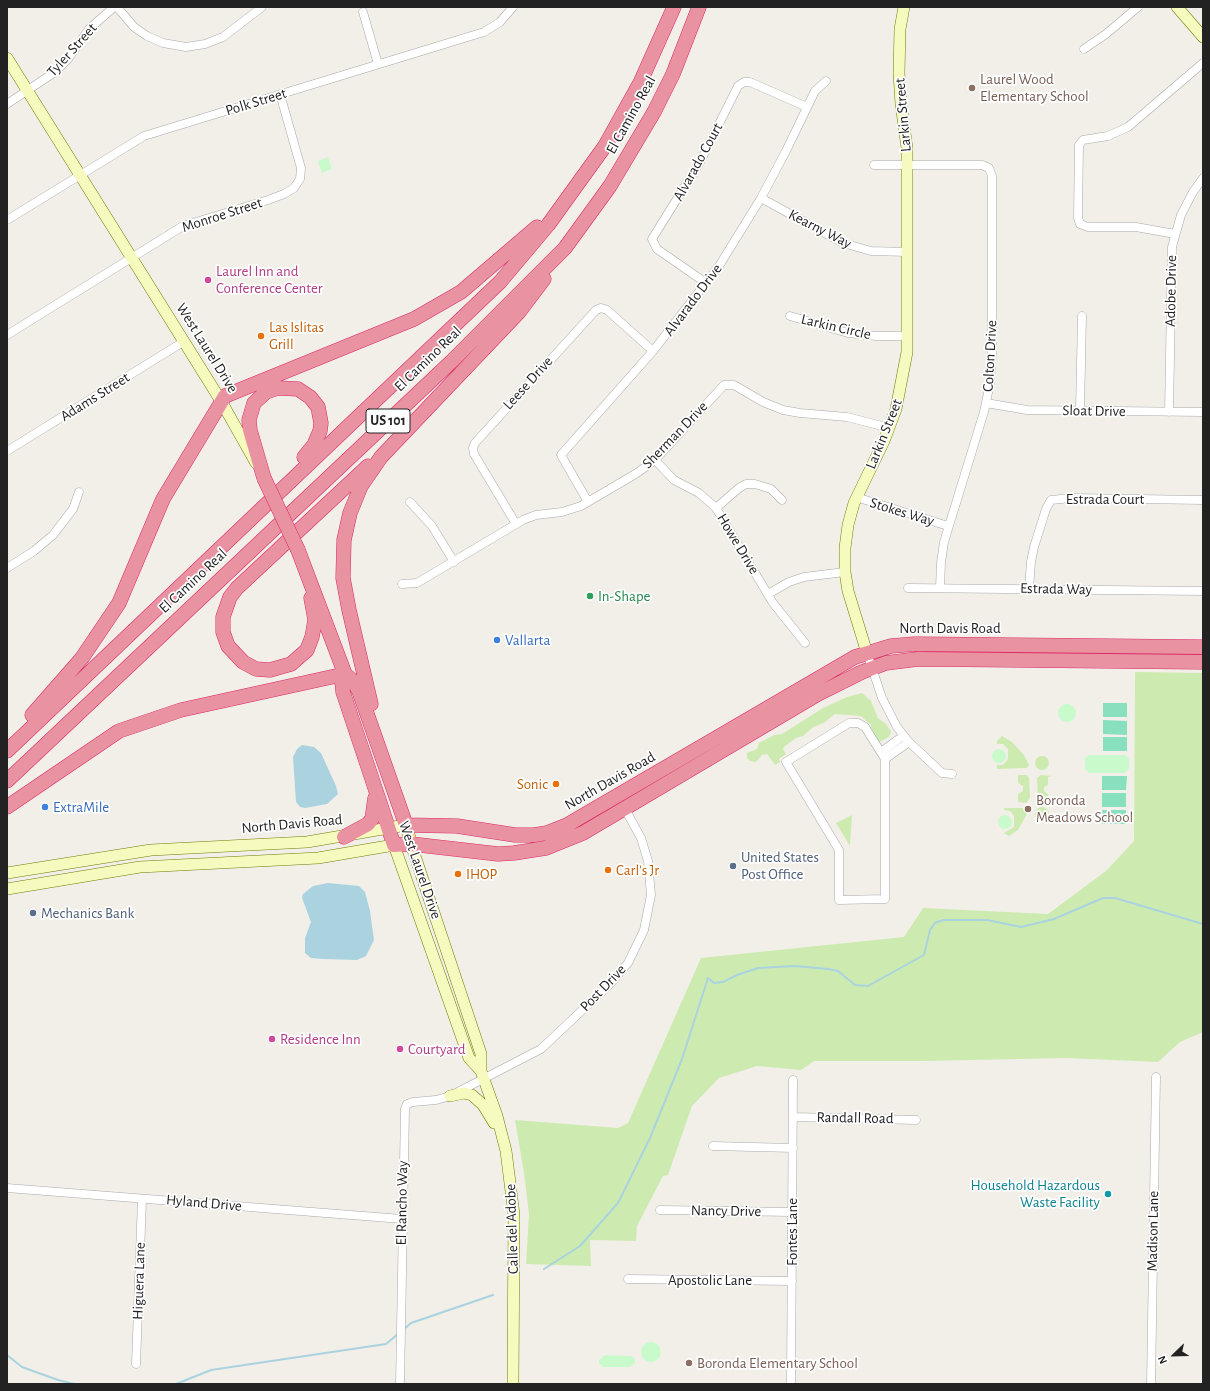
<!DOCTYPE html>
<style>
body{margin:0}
#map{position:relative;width:1210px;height:1391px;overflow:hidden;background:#f2efe9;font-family:"Alegreya Sans",sans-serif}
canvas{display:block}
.frame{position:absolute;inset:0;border:8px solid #222;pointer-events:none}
.north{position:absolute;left:1154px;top:1335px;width:40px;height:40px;-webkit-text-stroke:3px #fff;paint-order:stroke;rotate:247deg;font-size:11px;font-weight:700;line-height:16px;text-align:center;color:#222}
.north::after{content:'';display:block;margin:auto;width:14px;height:18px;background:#222;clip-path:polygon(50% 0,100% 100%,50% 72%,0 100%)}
</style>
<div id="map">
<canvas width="1210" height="1391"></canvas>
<div class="frame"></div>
<div class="north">N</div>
</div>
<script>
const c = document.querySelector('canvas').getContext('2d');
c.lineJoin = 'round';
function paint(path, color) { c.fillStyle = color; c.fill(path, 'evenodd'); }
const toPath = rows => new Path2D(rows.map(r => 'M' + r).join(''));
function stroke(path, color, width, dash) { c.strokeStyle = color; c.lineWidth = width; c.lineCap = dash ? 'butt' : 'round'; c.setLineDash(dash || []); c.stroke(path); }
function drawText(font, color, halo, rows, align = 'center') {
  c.font = font + ' "Alegreya Sans",sans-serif'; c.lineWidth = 3.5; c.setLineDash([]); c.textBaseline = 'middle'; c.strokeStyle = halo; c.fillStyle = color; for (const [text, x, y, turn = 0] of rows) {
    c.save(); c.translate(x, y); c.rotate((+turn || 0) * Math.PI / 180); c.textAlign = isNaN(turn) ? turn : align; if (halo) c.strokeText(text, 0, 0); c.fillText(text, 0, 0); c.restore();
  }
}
paint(toPath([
 [966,650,1203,651,1203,657,966,655],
 [1135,672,1203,673,1203,1032,1180,1042,1158,1062,1067,1058,925,1061,814,1061,801,1070,757,1066,719,1078,692,1106,668,1175,663,1176,637,1226,636,1241,590,1240,591,1266,526,1264,529,1214,524,1173,515,1120,618,1128,628,1123,701,958,904,937,923,908,1048,914,1106,871,1134,841],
 [862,693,871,701,878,718,886,724,891,732,889,737,879,742,871,729,871,725,861,716,835,714,825,722,812,728,803,736,796,738,785,746,783,749,786,754,779,759,780,762,775,765,767,754,762,755,756,762,750,761,747,758,747,753,757,749,759,743,774,735,782,734,823,708,847,697],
 [1002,736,1012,742,1024,755,1029,765,1027,768,997,769,997,765,1003,765,1008,759,1008,749,1003,744,997,744,997,741],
 '1035 763a7 7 0 1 1 14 0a7 7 0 1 1-14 0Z',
 [1018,775,1027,775,1029,778,1030,798,1026,803,1018,802,1018,794,1023,791,1023,786,1018,783],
 [1041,775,1053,776,1048,777,1048,785,1044,787,1044,791,1048,794,1048,801,1059,801,1058,803,1041,802,1038,800,1037,778],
 '1035 814a7 7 0 1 1 14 0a7 7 0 1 1-14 0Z',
 [1004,808,1025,808,1028,812,1018,830,1009,836,1004,833,1014,827,1014,816,1010,811,1004,810],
 [852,815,850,846,836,823]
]), '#cdebb0');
paint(toPath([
 [328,157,332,169,322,173,318,161],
 '1058 713a9 9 0 1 1 18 0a9 9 0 1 1-18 0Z',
 '992 756a7 7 0 1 1 14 0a7 7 0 1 1-14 0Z',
 [1089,755,1125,755,1129,759,1129,769,1124,773,1089,773,1085,769,1085,758],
 '998 822a7 7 0 1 1 14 0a7 7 0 1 1-14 0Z',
 '641 1352a10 10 0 1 1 20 0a10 10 0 1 1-20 0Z',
 [605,1355,631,1356,635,1359,635,1363,630,1367,603,1367,599,1363,599,1360]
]), '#c8facc');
paint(toPath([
 [1103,703,1127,703,1127,717,1103,717],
 [1103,720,1127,721,1127,735,1103,734],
 [1103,737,1127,737,1127,751,1103,751],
 [1102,776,1127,776,1126,790,1102,790],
 [1102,793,1126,793,1126,807,1102,807],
 [1102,810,1126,810,1126,824,1102,824]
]), '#88e0be');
paint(toPath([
 [302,745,314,747,321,753,336,786,338,794,327,804,305,808,300,807,296,802,293,757,297,749],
 [328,883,359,886,365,892,370,911,374,940,366,956,357,960,323,959,311,958,305,953,305,938,311,922,302,898,303,894,313,886]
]), '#aad3df');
stroke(toPath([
 [544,1269,580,1246,618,1203,650,1138,682,1059,708,978,714,983,723,982,737,975,758,968,795,966,828,969,838,971,855,985,868,986,924,955,930,930,935,923,943,920,987,920,1021,927,1054,919,1103,898,1115,898,1203,924],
 [403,1330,411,1323,493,1295],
 [7,1355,22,1367,58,1380,74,1384],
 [176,1384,211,1370,386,1344,398,1334]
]), '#aad3df', 2);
const street = toPath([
 [117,7,134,27,147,36,163,43,186,47,205,44,223,37,262,7],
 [363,12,378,64],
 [1084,49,1106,34,1138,7],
 [7,104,55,72,68,59,89,29,114,7],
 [874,165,982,165,989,168,992,176,992,354,990,383,984,412,944,542,941,563,940,588],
 [761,198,843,243,871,251,907,252],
 [7,220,144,136,484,32,500,22,513,7],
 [1175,234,1136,227,1088,227,1080,224,1078,218,1079,145,1083,140,1108,136,1128,127,1203,63],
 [706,283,657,249,652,239,700,162,738,86,744,82,750,82,807,107],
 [790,316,848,333,876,336,906,336],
 [7,335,183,226,268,200,284,194,294,188,300,179,301,168,280,94],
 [986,403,1027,410,1203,412],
 [1080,410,1082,316],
 [1169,412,1172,247,1181,215,1193,192,1203,178],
 [7,451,183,342],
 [655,460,674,480,699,493,716,508,773,603,805,643],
 [856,497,948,526],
 [410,502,432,526,454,562],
 [588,502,561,455,653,351,719,266,761,198,786,151,815,91,826,81],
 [716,508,739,488,746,484,755,484,771,489,782,500],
 [516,524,474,454,473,448,475,443,596,310,601,308,607,310,653,351],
 [7,568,34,551,53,535,73,509,79,492],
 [402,584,417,583,523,520,536,515,562,512,581,506,637,473,655,460,724,385,734,385,763,402,783,410,800,413,847,417,890,428],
 [908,588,1203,591],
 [1029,588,1031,562,1034,547,1046,509,1051,500,1071,498,1203,500],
 [768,594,789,582,804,577,845,572],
 [867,653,882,698,897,727,909,742,942,773,952,774],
 [849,723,858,723,865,727,885,759,885,899,839,900,839,850,786,762,849,723],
 [881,752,903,736],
 [885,759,909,742],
 [793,1117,916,1120],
 [713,1146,793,1148],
 [7,1188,402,1219],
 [660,1210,792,1212],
 [628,1279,792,1281],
 [136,1364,142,1199],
 [400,1384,405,1109,407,1104,413,1102,436,1100,450,1096,541,1049,610,984,628,963,644,930,651,895,648,861,641,838,625,809],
 [791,1384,793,1080],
 [1151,1384,1156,1077]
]);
const secondary = toPath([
 [1177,7,1203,37],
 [7,58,221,401,256,463],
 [867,653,848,591,845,572,845,548,848,525,854,503,884,441,896,409,907,352,907,148,901,104,899,73,900,29,904,7],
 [411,844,481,1054,481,1071,497,1116,506,1151,514,1215,513,1384],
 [7,873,151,850,307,842,406,825],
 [7,889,140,867,318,858,394,845,469,1058,481,1071],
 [450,1096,464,1093,472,1095,483,1105,494,1123]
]);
const primary = toPath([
 [406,825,411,844]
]);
const highway = toPath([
 [264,478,250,430,249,420,254,403,266,392,278,388,298,389,310,397,318,407,321,423,320,431,314,445,304,457],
 [298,550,345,674,354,682,359,691,406,825,457,826,515,835,534,835,547,833,567,825,855,657,891,646,915,644,1203,647],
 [311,598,315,620,312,637,307,650,291,664,270,670,256,669,243,662,228,646,223,632,223,617,230,597,237,588,368,466],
 [345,674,342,682,343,692,394,845,411,844,498,854,514,853,546,848,583,833,818,694,862,672,886,663,918,659,1203,662],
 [371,704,349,610,343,578,344,540,350,513,361,486,381,457,519,312,544,279],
 [32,715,82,658,119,603,163,499,225,396,414,319,461,292,537,227],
 [7,751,500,282,548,225,605,146,640,83,674,7],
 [7,781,451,362,565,248,610,186,654,112,673,74,699,7],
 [7,807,119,731,181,710,345,674],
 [344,837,368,824,372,819,375,798]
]);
stroke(street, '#a9a9a9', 9);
stroke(secondary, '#707d05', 12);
stroke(primary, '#a06b00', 13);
stroke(highway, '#dc2a67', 15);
stroke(street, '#fff', 8);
stroke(secondary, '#f7fabf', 11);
stroke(primary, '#fcd6a4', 12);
stroke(highway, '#e892a2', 14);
const highwayBridge = toPath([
 [264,478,298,550]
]);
stroke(highwayBridge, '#dc2a67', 15, []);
stroke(highwayBridge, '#e892a2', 14);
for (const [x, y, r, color] of [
 [972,88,4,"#8d6e63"],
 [208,280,4,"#d1479c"],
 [261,336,4,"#e8710a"],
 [590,596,4,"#2e9e5b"],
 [497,640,4,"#3f7fe0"],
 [556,784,4,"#e8710a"],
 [45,807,4,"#3f7fe0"],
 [1028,809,4,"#8d6e63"],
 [733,866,4,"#5c6f8a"],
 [608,870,4,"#e8710a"],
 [458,874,4,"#e8710a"],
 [33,913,4,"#5c6f8a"],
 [272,1039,4,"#d1479c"],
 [400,1049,4,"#d1479c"],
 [1108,1194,4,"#0f9aa8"],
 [689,1363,4,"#8d6e63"]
]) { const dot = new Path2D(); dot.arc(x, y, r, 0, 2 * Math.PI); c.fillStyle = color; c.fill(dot); stroke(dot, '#fff', 1.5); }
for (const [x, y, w] of [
 [388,421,44]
]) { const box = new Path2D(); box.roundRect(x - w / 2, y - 12, w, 24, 3); c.fillStyle = '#fff'; c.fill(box); stroke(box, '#222', 1); }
drawText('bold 14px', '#222', null, [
 ["US 101",388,421]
]);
drawText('15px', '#222', '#fff', [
 ["Tyler Street",72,50,-48],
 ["Polk Street",256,102,-17],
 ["El Camino Real",631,115,-61],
 ["Larkin Street",903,115,-95],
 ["Alvarado Court",698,162,-61],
 ["Monroe Street",222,215,-18],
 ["Kearny Way",820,229,27],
 ["Adobe Drive",1171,291,-89],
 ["Alvarado Drive",693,300,-53],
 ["Larkin Circle",836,327,13],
 ["West Laurel Drive",207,348,58],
 ["Colton Drive",990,356,-87],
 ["El Camino Real",428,359,-44],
 ["Leese Drive",528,383,-48],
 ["Adams Street",95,397,-32],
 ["Sloat Drive",1094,411,1],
 ["Larkin Street",884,434,-68],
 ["Sherman Drive",675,435,-46],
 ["Estrada Court",1105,499],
 ["Stokes Way",902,512,17],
 ["Howe Drive",738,544,59],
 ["El Camino Real",193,581,-43],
 ["Estrada Way",1056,589,1],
 ["North Davis Road",950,628],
 ["North Davis Road",610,781,-30],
 ["North Davis Road",292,824,-5],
 ["West Laurel Drive",420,870,71],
 ["Post Drive",603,988,-46],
 ["Randall Road",855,1118,1],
 ["Hyland Drive",204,1203,5],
 ["El Rancho Way",402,1203,-89],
 ["Nancy Drive",726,1211,1],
 ["Calle del Adobe",512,1229,-92],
 ["Madison Lane",1153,1231,-89],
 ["Fontes Lane",792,1232,-90],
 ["Apostolic Lane",710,1280],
 ["Higuera Lane",139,1281,-88]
]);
drawText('15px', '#785e54', '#fff', [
 ["Laurel Wood",980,79],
 ["Elementary School",980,96],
 ["Boronda",1036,800],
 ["Meadows School",1036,817],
 ["Boronda Elementary School",697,1363]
], 'left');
drawText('15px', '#b23c85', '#fff', [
 ["Laurel Inn and",216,271],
 ["Conference Center",216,288],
 ["Residence Inn",280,1039],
 ["Courtyard",408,1049]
], 'left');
drawText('15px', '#c56008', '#fff', [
 ["Las Islitas",269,327],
 ["Grill",269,344],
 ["Sonic",548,784,"right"],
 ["Carl's Jr",616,870],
 ["IHOP",466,874]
], 'left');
drawText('15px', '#27864d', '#fff', [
 ["In-Shape",598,596]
], 'left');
drawText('15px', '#366cbe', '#fff', [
 ["Vallarta",505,640],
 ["ExtraMile",53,807]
], 'left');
drawText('15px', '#4e5e75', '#fff', [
 ["United States",741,857],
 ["Post Office",741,874],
 ["Mechanics Bank",41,913]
], 'left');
drawText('15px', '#0d838f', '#fff', [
 ["Household Hazardous",1100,1185],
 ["Waste Facility",1100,1202]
], 'right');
</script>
